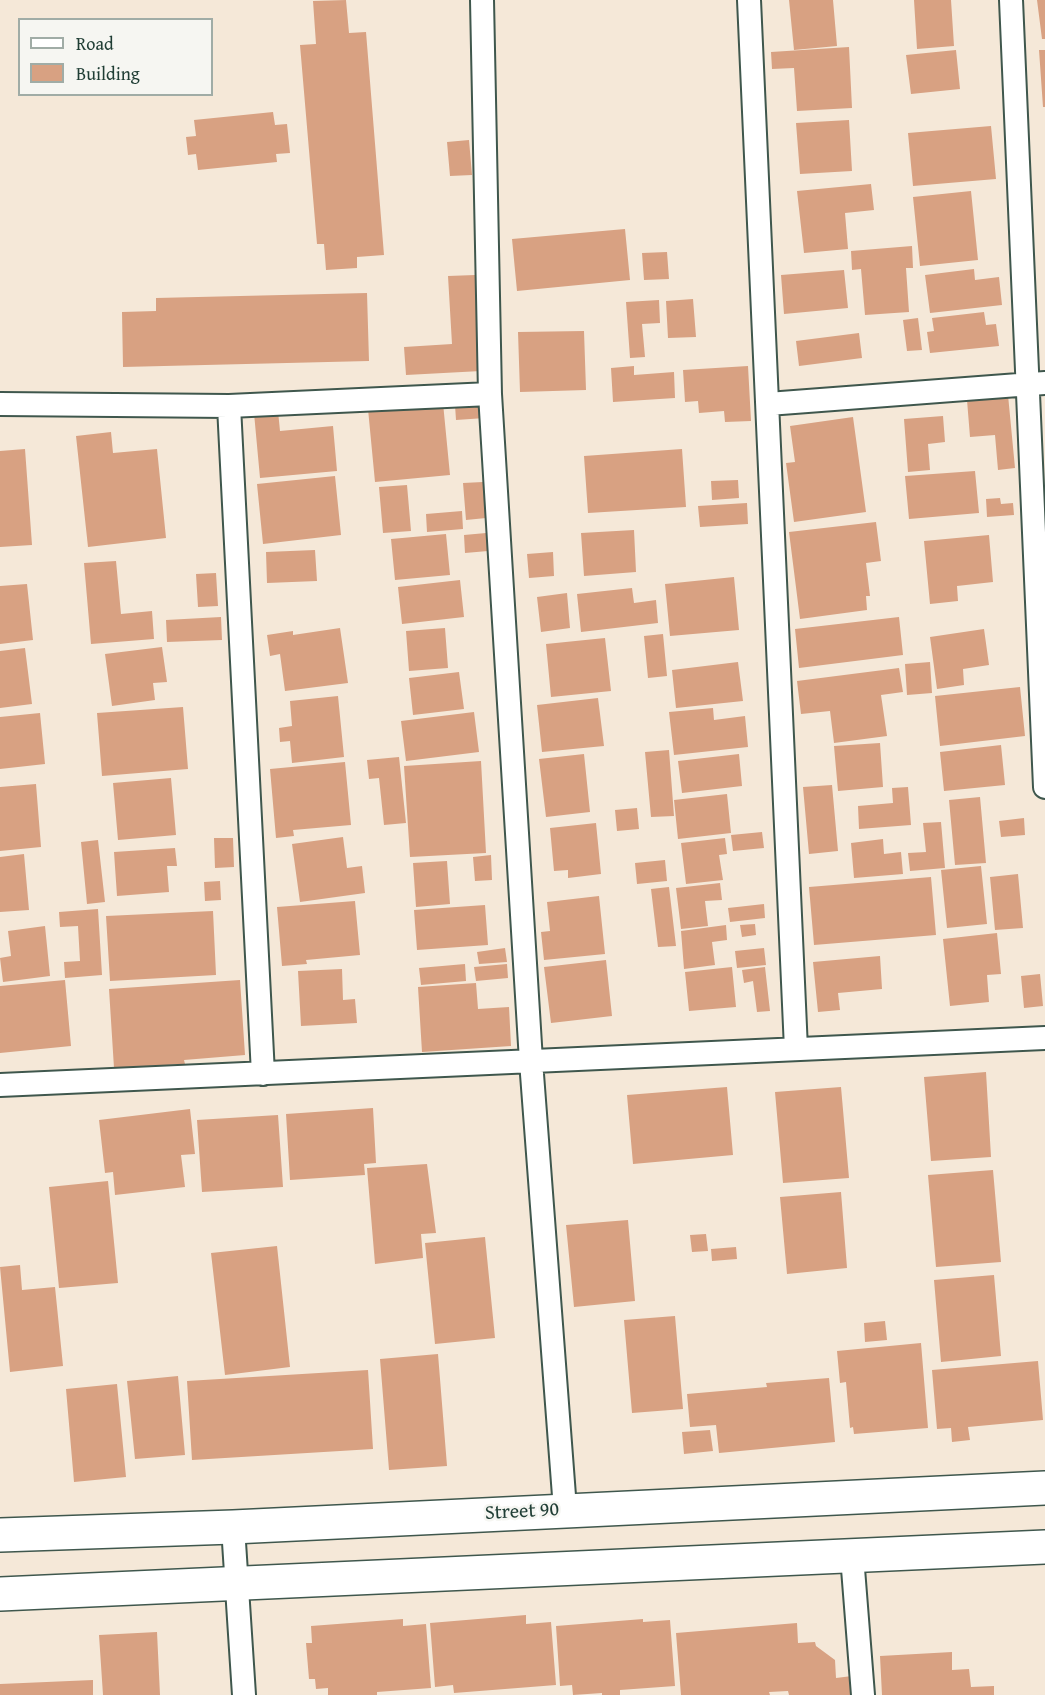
<!DOCTYPE html>
<style>
body{margin:0}
#map{position:relative;width:1045px;height:1695px;overflow:hidden;background:#f5e8d8;font-family:"Gentium Book Plus",serif}
canvas{display:block}
.legend{position:absolute;left:18px;top:18px;width:195px;height:78px;box-sizing:border-box;background:#f6f6f2;border:2px solid #a0aca6;margin:0;padding:8px 10px;list-style:none;font-size:18px;color:#1f3d34}
.legend li{display:flex;align-items:center;gap:12px;height:30px}
.legend b{width:30px;border:2px solid #a0aca6}
</style>
<div id="map">
<canvas width="1045" height="1695"></canvas>
<ul class="legend">
<li><b style="height:8px;background:#fff"></b>Road</li>
<li><b style="height:16px;background:#d8a182"></b>Building</li>
</ul>
</div>
<script>
const c = document.querySelector('canvas').getContext('2d');
c.lineJoin = 'round';
function paint(path, color) { c.fillStyle = color; c.fill(path, 'evenodd'); }
const toPath = rows => new Path2D(rows.map(r => 'M' + r).join(''));
function stroke(path, color, width, dash) { c.strokeStyle = color; c.lineWidth = width; c.lineCap = dash ? 'butt' : 'round'; c.setLineDash(dash || []); c.stroke(path); }
function drawText(font, color, halo, rows, align = 'center') {
  c.font = font + ' "Gentium Book Plus",serif'; c.lineWidth = 5; c.setLineDash([]); c.textBaseline = 'middle'; c.strokeStyle = halo; c.fillStyle = color; for (const [text, x, y, turn = 0] of rows) {
    c.save(); c.translate(x, y); c.rotate((+turn || 0) * Math.PI / 180); c.textAlign = isNaN(turn) ? turn : align; if (halo) c.strokeText(text, 0, 0); c.fillText(text, 0, 0); c.restore();
  }
}
paint(toPath([
 [346,0,349,33,366,32,384,255,357,257,357,268,326,270,324,244,317,244,300,45,316,44,313,1],
 [789,0,833,0,837,46,794,50],
 [914,0,951,0,954,46,917,49],
 [1037,0,1045,0,1045,39,1042,39],
 [849,47,852,108,797,111,794,68,772,69,771,52],
 [956,50,960,89,911,94,906,55],
 [1039,50,1045,50,1045,107,1043,107],
 [273,112,275,125,287,124,290,153,276,154,277,162,198,170,196,154,188,155,186,137,196,136,194,120],
 [849,120,852,171,800,174,796,123],
 [991,126,996,179,913,186,908,133],
 [469,140,472,175,450,176,447,142],
 [871,184,874,210,845,213,848,249,804,253,797,191],
 [971,191,978,260,920,266,913,197],
 [625,229,630,280,517,291,512,239],
 [912,246,913,268,906,268,909,312,865,315,861,269,852,270,851,251],
 [667,252,669,279,644,280,642,253],
 [974,269,975,280,999,277,1002,305,930,313,925,275],
 [844,270,848,308,784,314,781,275],
 [475,275,481,371,406,375,404,347,452,344,448,276],
 [367,293,369,361,123,367,122,312,156,311,156,298],
 [693,299,696,337,668,338,666,301],
 [659,300,660,323,642,324,645,357,630,358,626,302],
 [984,312,986,325,996,324,999,346,930,353,927,332,934,331,932,318],
 [918,318,922,350,907,351,903,320],
 [584,331,586,390,520,392,518,332],
 [859,333,862,358,799,366,796,341],
 [634,366,634,375,674,372,675,398,613,402,611,368],
 [748,366,751,421,725,422,724,411,699,413,698,401,685,402,683,370],
 [1008,395,1015,468,998,470,995,435,970,437,967,400],
 [484,402,485,418,456,420,455,405],
 [443,403,450,475,375,482,368,409],
 [278,411,280,431,333,426,337,471,260,478,254,413],
 [943,416,945,442,928,444,930,470,908,472,904,419],
 [853,417,866,512,794,522,786,463,795,462,790,426],
 [111,432,113,453,157,449,166,538,88,547,76,436],
 [25,449,32,545,0,547,0,451],
 [682,449,686,507,588,513,584,456],
 [975,471,979,513,909,519,905,476],
 [335,476,341,535,263,544,257,484],
 [738,480,739,498,712,500,711,481],
 [483,482,486,518,466,520,463,483],
 [407,485,411,531,383,533,379,487],
 [1000,498,1001,504,1013,503,1014,515,987,517,986,499],
 [747,503,748,524,700,527,698,506],
 [462,511,463,529,427,532,426,514],
 [876,522,881,561,866,563,870,596,866,596,867,610,800,619,789,532],
 [634,530,636,572,584,576,581,533],
 [486,533,488,551,465,553,464,535],
 [446,534,450,575,395,580,391,539],
 [989,535,993,582,957,586,958,601,930,604,924,541],
 [315,550,317,581,267,583,266,552],
 [553,552,554,576,529,578,527,554],
 [116,561,121,614,152,611,154,639,91,644,84,563],
 [216,573,218,606,198,607,196,574],
 [734,577,739,630,670,636,665,584],
 [460,580,464,617,402,624,398,587],
 [27,584,33,640,0,644,0,586],
 [632,588,634,603,656,600,658,623,581,632,577,594],
 [567,593,570,628,541,632,537,597],
 [221,617,222,640,167,642,166,620],
 [899,617,903,655,799,668,795,629],
 [340,628,348,683,285,691,280,654,270,656,267,635,293,631,293,635],
 [445,628,448,668,409,671,406,631],
 [984,629,989,665,963,669,964,685,937,689,930,637],
 [663,634,667,676,648,678,644,636],
 [605,638,611,691,551,697,546,644],
 [162,647,167,682,153,683,155,700,112,706,105,654],
 [25,648,32,704,0,708,0,651],
 [738,662,743,701,676,708,672,670],
 [930,662,932,693,907,695,905,664],
 [899,668,903,692,881,695,887,736,834,743,830,711,801,714,797,681],
 [459,672,464,709,413,715,409,678],
 [1020,687,1025,736,940,746,935,696],
 [338,696,344,757,292,763,290,741,280,742,279,728,292,726,290,701],
 [598,698,604,746,542,752,537,705],
 [183,707,188,769,102,776,97,713],
 [713,708,714,720,745,716,748,747,674,755,669,712],
 [474,712,479,752,406,761,401,721],
 [40,713,45,764,0,769,0,717],
 [880,743,883,787,838,791,834,746],
 [1001,745,1005,785,944,791,940,752],
 [669,750,674,816,651,817,645,752],
 [584,754,590,812,546,817,539,759],
 [739,754,742,786,682,793,678,761],
 [399,757,406,823,384,825,379,778,369,779,367,760],
 [481,761,486,853,410,857,404,766],
 [345,762,351,825,293,830,294,836,276,838,270,769],
 [171,778,176,835,118,840,113,783],
 [36,784,41,847,0,851,0,787],
 [832,785,838,851,809,854,803,787],
 [908,787,911,825,859,829,858,806,893,803,892,788],
 [727,794,731,833,678,839,674,800],
 [980,797,986,863,955,865,949,800],
 [637,808,639,829,617,831,615,810],
 [1024,818,1025,835,1001,837,999,821],
 [941,822,945,868,910,871,908,853,926,852,923,823],
 [596,823,601,874,568,878,568,870,554,871,550,828],
 [762,832,764,848,733,851,731,835],
 [343,837,347,868,362,866,365,893,300,902,292,844],
 [214,838,233,838,234,867,215,868],
 [725,838,727,854,719,855,723,880,686,884,681,843],
 [883,839,884,854,901,852,903,874,854,878,851,843],
 [98,840,105,902,87,904,81,842],
 [175,848,177,866,167,866,169,892,117,896,114,852],
 [24,854,29,910,0,912,0,857],
 [491,855,492,880,475,881,473,857],
 [665,860,667,881,637,884,635,863],
 [447,861,450,904,416,907,413,863],
 [981,866,987,924,947,928,941,870],
 [1018,874,1023,928,995,930,990,877],
 [931,877,936,935,814,945,809,887],
 [220,881,221,900,205,901,204,882],
 [720,883,722,900,705,901,708,926,681,929,676,888],
 [669,887,676,946,658,947,651,889],
 [599,896,605,954,544,960,541,932,550,931,547,902],
 [355,901,360,955,306,960,307,964,282,966,277,907],
 [764,904,765,918,730,922,728,908],
 [485,905,488,945,417,950,414,910],
 [98,909,102,975,65,978,64,962,80,961,78,926,60,927,59,912],
 [213,911,216,975,110,981,106,916],
 [755,924,756,935,742,937,740,925],
 [726,925,727,940,712,942,715,965,684,969,681,931],
 [45,926,50,976,3,982,0,958,11,956,8,931],
 [997,933,1001,974,987,975,989,1002,950,1006,943,939],
 [505,948,507,962,479,964,477,952],
 [764,948,766,965,737,968,735,951],
 [880,956,882,989,838,993,840,1010,818,1012,813,962],
 [606,960,612,1016,551,1023,544,967],
 [465,964,466,981,421,985,419,968],
 [507,964,508,978,476,981,474,967],
 [732,967,736,1007,689,1011,685,972],
 [765,967,770,1011,757,1012,753,981,744,983,742,970],
 [342,969,343,1000,355,999,357,1023,301,1026,298,971],
 [1040,974,1043,1006,1024,1008,1021,976],
 [65,980,71,1046,0,1053,0,986],
 [240,980,245,1055,184,1060,185,1064,114,1068,109,989],
 [476,983,478,1009,509,1007,511,1046,422,1052,418,987],
 [986,1072,991,1157,931,1161,924,1077],
 [727,1087,733,1155,633,1164,627,1095],
 [841,1087,849,1178,783,1183,775,1092],
 [373,1108,376,1163,364,1164,365,1175,290,1180,286,1114],
 [190,1109,195,1154,181,1155,185,1187,115,1195,113,1172,105,1173,99,1120],
 [278,1115,283,1187,202,1192,197,1120],
 [427,1164,436,1233,421,1234,423,1258,375,1264,367,1168],
 [993,1170,1001,1262,936,1267,928,1175],
 [108,1181,118,1283,59,1288,49,1187],
 [841,1192,847,1268,787,1274,780,1197],
 [628,1220,635,1301,574,1307,566,1225],
 [706,1234,708,1251,692,1252,690,1235],
 [485,1237,495,1338,435,1344,425,1243],
 [277,1246,290,1367,225,1375,211,1253],
 [736,1247,737,1259,712,1261,711,1249],
 [20,1265,22,1290,55,1287,63,1366,10,1372,0,1267],
 [994,1275,1001,1356,941,1362,934,1280],
 [675,1316,683,1409,632,1413,624,1320],
 [885,1321,887,1340,865,1342,864,1323],
 [921,1343,928,1428,854,1434,853,1427,850,1428,846,1382,840,1383,837,1351],
 [438,1354,447,1466,389,1470,380,1359],
 [1038,1361,1043,1420,968,1427,970,1440,952,1442,951,1428,937,1429,932,1370],
 [368,1370,373,1449,192,1460,187,1381],
 [178,1376,185,1455,135,1459,127,1381],
 [829,1378,835,1442,719,1453,716,1425,690,1427,687,1394,767,1387,766,1383],
 [117,1384,126,1477,74,1482,66,1389],
 [710,1430,713,1451,684,1454,682,1432],
 [526,1615,526,1624,551,1622,556,1685,454,1693,453,1685,435,1687,430,1623],
 [403,1619,403,1626,426,1624,431,1688,377,1692,377,1695,328,1695,328,1688,316,1689,315,1679,309,1679,306,1643,312,1643,311,1626],
 [643,1619,643,1622,670,1620,675,1686,620,1690,620,1695,602,1695,602,1693,573,1695,572,1685,560,1686,556,1626],
 [797,1623,798,1643,815,1642,816,1646,835,1660,836,1678,852,1676,854,1695,789,1695,788,1691,769,1692,770,1695,681,1695,676,1633],
 [157,1632,160,1695,103,1695,99,1635],
 [952,1652,952,1670,969,1669,971,1687,994,1686,994,1695,882,1695,880,1656],
 [93,1680,93,1695,0,1695,0,1684]
]), '#d8a182');
const street = toPath([
 [482,0,490,394,531,1061,565,1509],
 [749,0,796,1049],
 [1011,0,1045,787],
 [0,404,229,406,490,394],
 [768,404,1045,383],
 [229,406,263,1074],
 [0,1085,1045,1038],
 [233,1527,244,1695],
 [852,1556,863,1695]
]);
const secondary = toPath([
 [0,1535,233,1527,1045,1488],
 [0,1594,1045,1547]
]);
stroke(street, '#3f574d', 26);
stroke(secondary, '#3f574d', 36);
stroke(street, '#fff', 22);
stroke(secondary, '#fff', 33);
drawText('20px', '#1f3d34', '#f6f6f2', [
 ["Street 90",522,1512,-3]
]);
</script>
